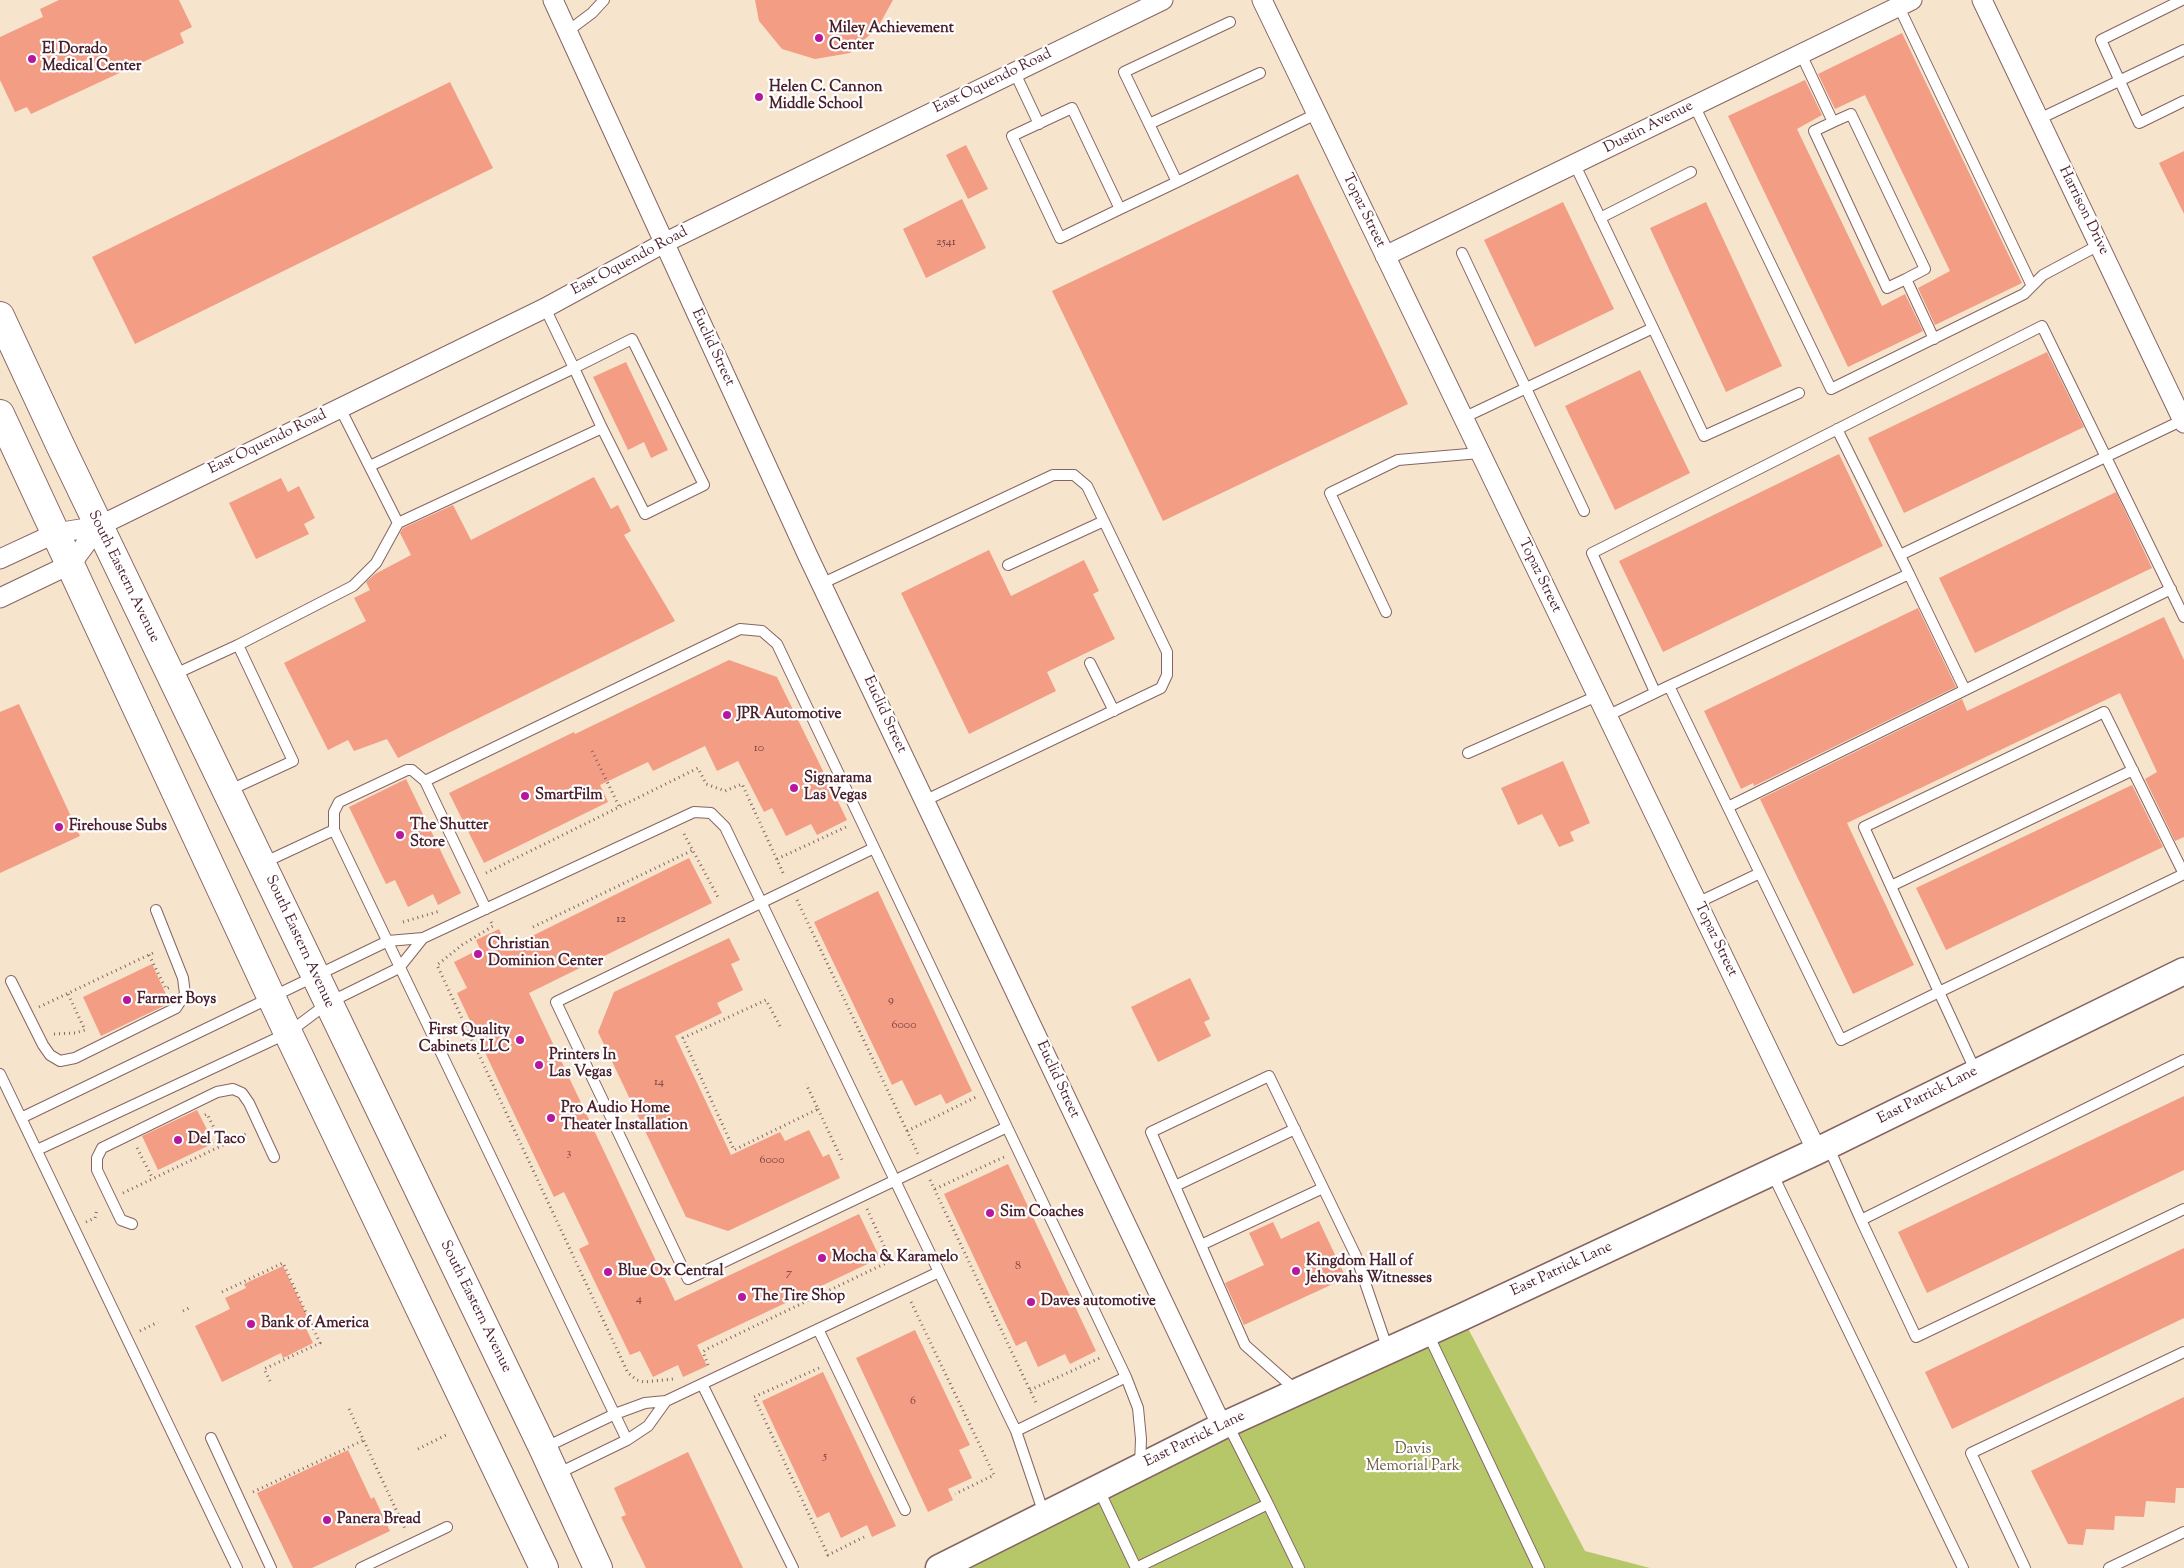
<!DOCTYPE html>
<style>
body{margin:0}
canvas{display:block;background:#f6e4cc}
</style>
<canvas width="2184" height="1568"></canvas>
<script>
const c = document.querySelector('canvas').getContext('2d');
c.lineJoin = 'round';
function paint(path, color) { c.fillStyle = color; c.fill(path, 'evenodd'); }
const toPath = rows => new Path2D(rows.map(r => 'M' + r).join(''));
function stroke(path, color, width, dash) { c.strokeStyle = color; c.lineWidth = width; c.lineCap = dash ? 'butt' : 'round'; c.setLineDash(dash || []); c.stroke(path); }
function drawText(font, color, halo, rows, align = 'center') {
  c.font = font + ' "Sorts Mill Goudy",serif'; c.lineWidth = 4.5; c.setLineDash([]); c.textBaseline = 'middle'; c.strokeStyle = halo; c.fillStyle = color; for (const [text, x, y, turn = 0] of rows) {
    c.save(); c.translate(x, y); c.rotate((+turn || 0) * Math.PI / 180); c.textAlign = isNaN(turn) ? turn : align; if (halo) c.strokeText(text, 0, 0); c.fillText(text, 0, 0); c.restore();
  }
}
paint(toPath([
 [1462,1317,1585,1551,1650,1568,939,1568]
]), '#b6c76a');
paint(toPath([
 [59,0,179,0,192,27,180,33,184,43,31,114,27,107,15,112,0,80,0,37,43,17,40,9],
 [755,0,893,0,878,27,850,53,815,59,782,49,759,21],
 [1902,33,2022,283,1935,325,1918,288,1950,271,1865,95,1835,109,1818,74],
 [1805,80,1822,115,1797,129,1882,306,1905,294,1923,331,1848,367,1728,116],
 [450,82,493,168,135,344,92,257],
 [966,145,988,189,968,199,946,155],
 [2184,151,2184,214,2159,163],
 [1298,174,1408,404,1163,521,1052,291],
 [962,199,986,248,926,278,903,229],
 [1563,202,1614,309,1535,347,1484,240],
 [1706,202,1782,366,1726,392,1650,228],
 [2047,352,2084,427,1904,513,1868,438],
 [626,362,668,450,651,458,644,442,628,450,593,377],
 [1640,370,1690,473,1615,510,1565,406],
 [1839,454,1883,546,1663,652,1619,561],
 [594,477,611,509,618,505,631,531,624,535,675,621,398,758,387,739,354,751,348,740,328,750,284,663,366,621,354,598,370,590,366,582,375,574,411,555,400,533,403,528,453,505,471,540],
 [281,478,288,492,299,486,315,518,304,524,309,534,256,559,229,503],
 [2116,492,2152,568,1975,653,1939,578],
 [989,550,1011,596,1084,560,1099,591,1093,594,1115,639,1047,672,1056,691,969,734,901,593],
 [1918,608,1956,687,1754,786,1753,783,1741,789,1704,711],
 [2164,617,2184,660,2184,837,2175,841,2145,779,2157,772,2120,693,1847,823,1914,965,1853,994,1760,799,1962,699,1967,711],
 [729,660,777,677,847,820,817,835,811,824,786,836,772,808,764,812,738,761,717,771,705,746,653,771,648,762,600,785,608,802,484,863,449,793,574,732,575,734],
 [19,704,80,836,0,873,0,712],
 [1563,761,1590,823,1570,832,1574,841,1559,847,1542,814,1518,825,1501,788],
 [406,779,461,893,438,905,433,894,408,907,395,880,386,884,349,807],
 [2132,785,2163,847,1946,950,1916,888],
 [689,858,712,903,529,993,637,1221,675,1301,859,1214,880,1258,697,1345,707,1366,683,1377,678,1365,653,1377,640,1351,630,1355,579,1249,589,1244,564,1192,554,1197,507,1099,457,993,467,988,454,962,480,949,476,940,499,929,508,948],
 [878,891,972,1091,946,1104,941,1094,915,1106,902,1080,892,1085,814,922],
 [729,938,740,960,731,964,743,990,717,1003,722,1013,675,1036,731,1155,780,1132,785,1141,809,1130,823,1157,829,1154,840,1178,728,1231,686,1217,598,1032,614,992],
 [152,964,170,1003,101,1036,83,997],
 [1190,978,1210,1019,1204,1022,1211,1036,1158,1062,1131,1007],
 [2184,1096,2184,1170,1927,1293,1898,1232],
 [197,1110,214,1143,158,1170,142,1136],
 [1008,1164,1096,1351,1070,1364,1065,1354,1038,1367,1026,1341,1016,1346,944,1194],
 [1319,1221,1346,1278,1244,1325,1225,1283,1264,1265,1249,1233,1273,1222,1281,1239],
 [2184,1248,2184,1318,1952,1429,1925,1372],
 [283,1266,309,1320,303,1322,313,1343,283,1358,281,1353,222,1382,195,1326,230,1309,225,1298,246,1288,244,1284],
 [915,1330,970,1445,959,1450,972,1478,948,1489,953,1500,928,1512,856,1358],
 [823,1372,896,1526,872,1537,867,1525,841,1538,829,1512,817,1518,762,1401],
 [2184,1397,2184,1488,2176,1488,2175,1503,2146,1501,2144,1517,2115,1516,2114,1530,2086,1529,2083,1545,2068,1544,2031,1471],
 [348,1450,371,1499,374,1497,390,1531,312,1568,293,1568,257,1493],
 [688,1452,743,1568,646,1568,621,1517,626,1515,614,1488]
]), '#f39d85');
const service = toPath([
 [2182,0,2101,40,2139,123,2184,101],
 [1899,7,2032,286],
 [568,31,592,13,604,0],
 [1801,54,1833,122,1814,131,1887,288,1906,279,1934,339],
 [1014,71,1039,124],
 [1694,105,1831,389,2024,294,2043,275,2099,245],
 [2039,119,2184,50],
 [1833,122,1851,114,1925,269,1906,279],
 [1149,124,1260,73],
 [1575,165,1653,328],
 [1177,182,1124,72,1230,22],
 [1120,209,1072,108,1012,136,1060,238,1120,209,1177,182,1316,114],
 [1600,218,1691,172],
 [1462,253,1584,511],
 [545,308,574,368,632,339,704,485,645,514,602,428],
 [1463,418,1653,328,1704,436,1799,393],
 [1837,429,1909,574,1669,686,1841,1040,1939,992,2184,874,2104,712,1864,827,1939,992,1976,1072],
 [370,466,574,368,602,428,398,523],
 [1900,555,2183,420],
 [1008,565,1104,521],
 [1909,574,1965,690,2171,589],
 [821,584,1053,475,1074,475,1087,486,1167,652,1167,675,1161,688,924,801],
 [1386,612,1330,493,1398,460,1480,453],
 [238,645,353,586,376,563,398,523,340,408],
 [1090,663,1114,711],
 [173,675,238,645,293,761,228,791],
 [1655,692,1592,553,2042,326,2184,617],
 [1607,716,1669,686],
 [1468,753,1597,696],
 [425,781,486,909],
 [1728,807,1965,690],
 [334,830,334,812,339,802,407,770,412,770,425,781,740,629,762,631,777,644,1126,1377],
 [874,848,556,1002,688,1279,1007,1127],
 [263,863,334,830,627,1440],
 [1891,886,2133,770],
 [1697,903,1760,873],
 [11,981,43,1045,50,1055,60,1061,75,1058,176,1008,185,994,183,978,156,910],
 [2184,1060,1861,1220,1916,1337,2184,1209],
 [0,1074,237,1568],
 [21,1118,388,941,423,938,694,812,711,813,725,827,939,1272],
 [1828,1146,1861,1220],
 [37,1150,288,1033,328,1003,399,968,423,938],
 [1772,1173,1963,1568],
 [1175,1186,1295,1129],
 [132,1224,121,1220,97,1170,97,1158,102,1148,217,1092,233,1089,242,1093,249,1103,274,1157],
 [1201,1245,1323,1188],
 [818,1329,905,1510],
 [1428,1334,1539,1568],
 [702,1384,793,1568],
 [1297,1391,1245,1345,1151,1132,1269,1076,1356,1256,1388,1350],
 [1228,1425,1268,1504],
 [1016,1431,1126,1377,1138,1408,1141,1439,1140,1465],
 [211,1438,271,1568],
 [544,1448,615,1414,645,1403,666,1401,939,1272,1016,1431,1044,1514],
 [557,1474,627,1440,648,1426,666,1401],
 [1098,1488,1136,1568],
 [361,1568,447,1527],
 [1136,1568,1268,1504,1299,1568],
 [2025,1568,1971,1453,2184,1352],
 [2109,1568,2184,1532]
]);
const minor = toPath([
 [553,0,808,556,1222,1426],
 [1262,0,1817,1151],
 [1982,0,2184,423],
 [1385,256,1912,0],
 [0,559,56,533,99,526,545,308,664,243,1163,0],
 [0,598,71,564,99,526]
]);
const secondary = toPath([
 [939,1568,1222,1426,1462,1317,1817,1151,2184,971]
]);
const primary = toPath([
 [0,316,61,447,543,1448,598,1568],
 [0,414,288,1033,544,1568]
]);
stroke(service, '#866463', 12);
stroke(minor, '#866463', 21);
stroke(secondary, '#866463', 29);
stroke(primary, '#866463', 30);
stroke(toPath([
 [592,751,619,806],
 [684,834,719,899],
 [777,859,846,827],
 [486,873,698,768,706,784,725,791,742,784,784,875],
 [797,900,918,1154],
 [403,922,440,911],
 [491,922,493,926,462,945,437,965,628,1373,637,1380,644,1382,673,1379],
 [533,927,693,850],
 [149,955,166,989,170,987],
 [39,1007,155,952],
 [780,1026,766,1000,683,1038,734,1150,818,1109,806,1084],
 [54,1034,75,1033,85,1030,68,994],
 [818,1109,842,1160],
 [205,1115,207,1114,223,1145],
 [907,1131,976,1097],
 [137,1148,153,1179],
 [930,1180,1037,1405],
 [935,1189,1004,1157],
 [123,1193,246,1134],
 [867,1209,891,1261],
 [86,1222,95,1218,97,1209],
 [222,1292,283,1263,320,1343,264,1369,270,1381],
 [911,1302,994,1475,955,1494],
 [183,1311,191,1307],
 [140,1331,158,1322],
 [708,1365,703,1352,705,1350,911,1251],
 [819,1368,754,1397,828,1555,864,1537],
 [1030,1390,1100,1358],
 [349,1409,406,1531],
 [418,1449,448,1434],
 [253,1492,364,1440]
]), '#866463', 3, [1, 4]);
stroke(service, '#fff', 10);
stroke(minor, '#fff', 19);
stroke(secondary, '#fff', 26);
stroke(primary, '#fff', 28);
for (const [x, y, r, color] of [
 [819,38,5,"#b5179e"],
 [32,59,5,"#b5179e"],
 [759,97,5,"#b5179e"],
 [727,715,5,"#b5179e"],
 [794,788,5,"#b5179e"],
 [525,796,5,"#b5179e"],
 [59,827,5,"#b5179e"],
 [400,835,5,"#b5179e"],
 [478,954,5,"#b5179e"],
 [127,1000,5,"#b5179e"],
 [520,1040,5,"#b5179e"],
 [539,1065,5,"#b5179e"],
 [551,1118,5,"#b5179e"],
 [178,1140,5,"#b5179e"],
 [990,1213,5,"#b5179e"],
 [822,1258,5,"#b5179e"],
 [1296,1271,5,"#b5179e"],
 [608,1272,5,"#b5179e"],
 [742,1297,5,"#b5179e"],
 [1031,1302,5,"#b5179e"],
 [251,1324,5,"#b5179e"],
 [327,1520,5,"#b5179e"]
]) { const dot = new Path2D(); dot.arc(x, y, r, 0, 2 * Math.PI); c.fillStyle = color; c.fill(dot); stroke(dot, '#fff', 2); }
drawText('12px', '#743e42', null, [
 ["2541",946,243],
 ["10",759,749],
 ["12",621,920],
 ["9",891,1001],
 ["6000",904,1026],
 ["14",659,1083],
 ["3",569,1154],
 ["6000",772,1161],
 ["8",1018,1267],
 ["7",789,1274],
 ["4",639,1300],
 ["6",913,1402],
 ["5",825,1457]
]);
drawText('bold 15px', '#4a1f2b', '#fff', [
 ["Miley Achievement",829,29],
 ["Center",829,46],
 ["El Dorado",42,50],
 ["Medical Center",42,67],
 ["Helen C. Cannon",769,88],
 ["Middle School",769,105],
 ["JPR Automotive",737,715],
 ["Signarama",804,779],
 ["Las Vegas",804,796],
 ["SmartFilm",535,796],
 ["The Shutter",410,826],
 ["Store",410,843],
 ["Firehouse Subs",69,827],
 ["Christian",488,945],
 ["Dominion Center",488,962],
 ["Farmer Boys",137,1000],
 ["First Quality",510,1031,"right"],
 ["Cabinets LLC",510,1048,"right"],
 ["Printers In",549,1056],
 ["Las Vegas",549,1073],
 ["Pro Audio Home",561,1109],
 ["Theater Installation",561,1126],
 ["Del Taco",188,1140],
 ["Sim Coaches",1000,1213],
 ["Mocha & Karamelo",832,1258],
 ["Kingdom Hall of",1306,1262],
 ["Jehovahs Witnesses",1306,1279],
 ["Blue Ox Central",618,1272],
 ["The Tire Shop",752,1297],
 ["Daves automotive",1041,1302],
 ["Bank of America",261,1324],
 ["Panera Bread",337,1520]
], 'left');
drawText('15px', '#4a1f2b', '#fff', [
 ["East Oquendo Road",993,82,-26],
 ["Dustin Avenue",1649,128,-27],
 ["Topaz Street",1363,211,64],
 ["Harrison Drive",2083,211,64],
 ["East Oquendo Road",630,262,-28],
 ["Euclid Street",712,348,65],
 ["East Oquendo Road",268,443,-26],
 ["Topaz Street",1539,576,64],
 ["South Eastern Avenue",123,577,64],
 ["Euclid Street",884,715,65],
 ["Topaz Street",1715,940,64],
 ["South Eastern Avenue",299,942,65],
 ["Euclid Street",1057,1080,65],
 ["East Patrick Lane",1928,1096,-27],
 ["East Patrick Lane",1562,1270,-25],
 ["South Eastern Avenue",475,1307,64],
 ["East Patrick Lane",1195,1440,-26]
]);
drawText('15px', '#705a41', '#fff', [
 ["Davis",1413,1450],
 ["Memorial Park",1413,1467]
]);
</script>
